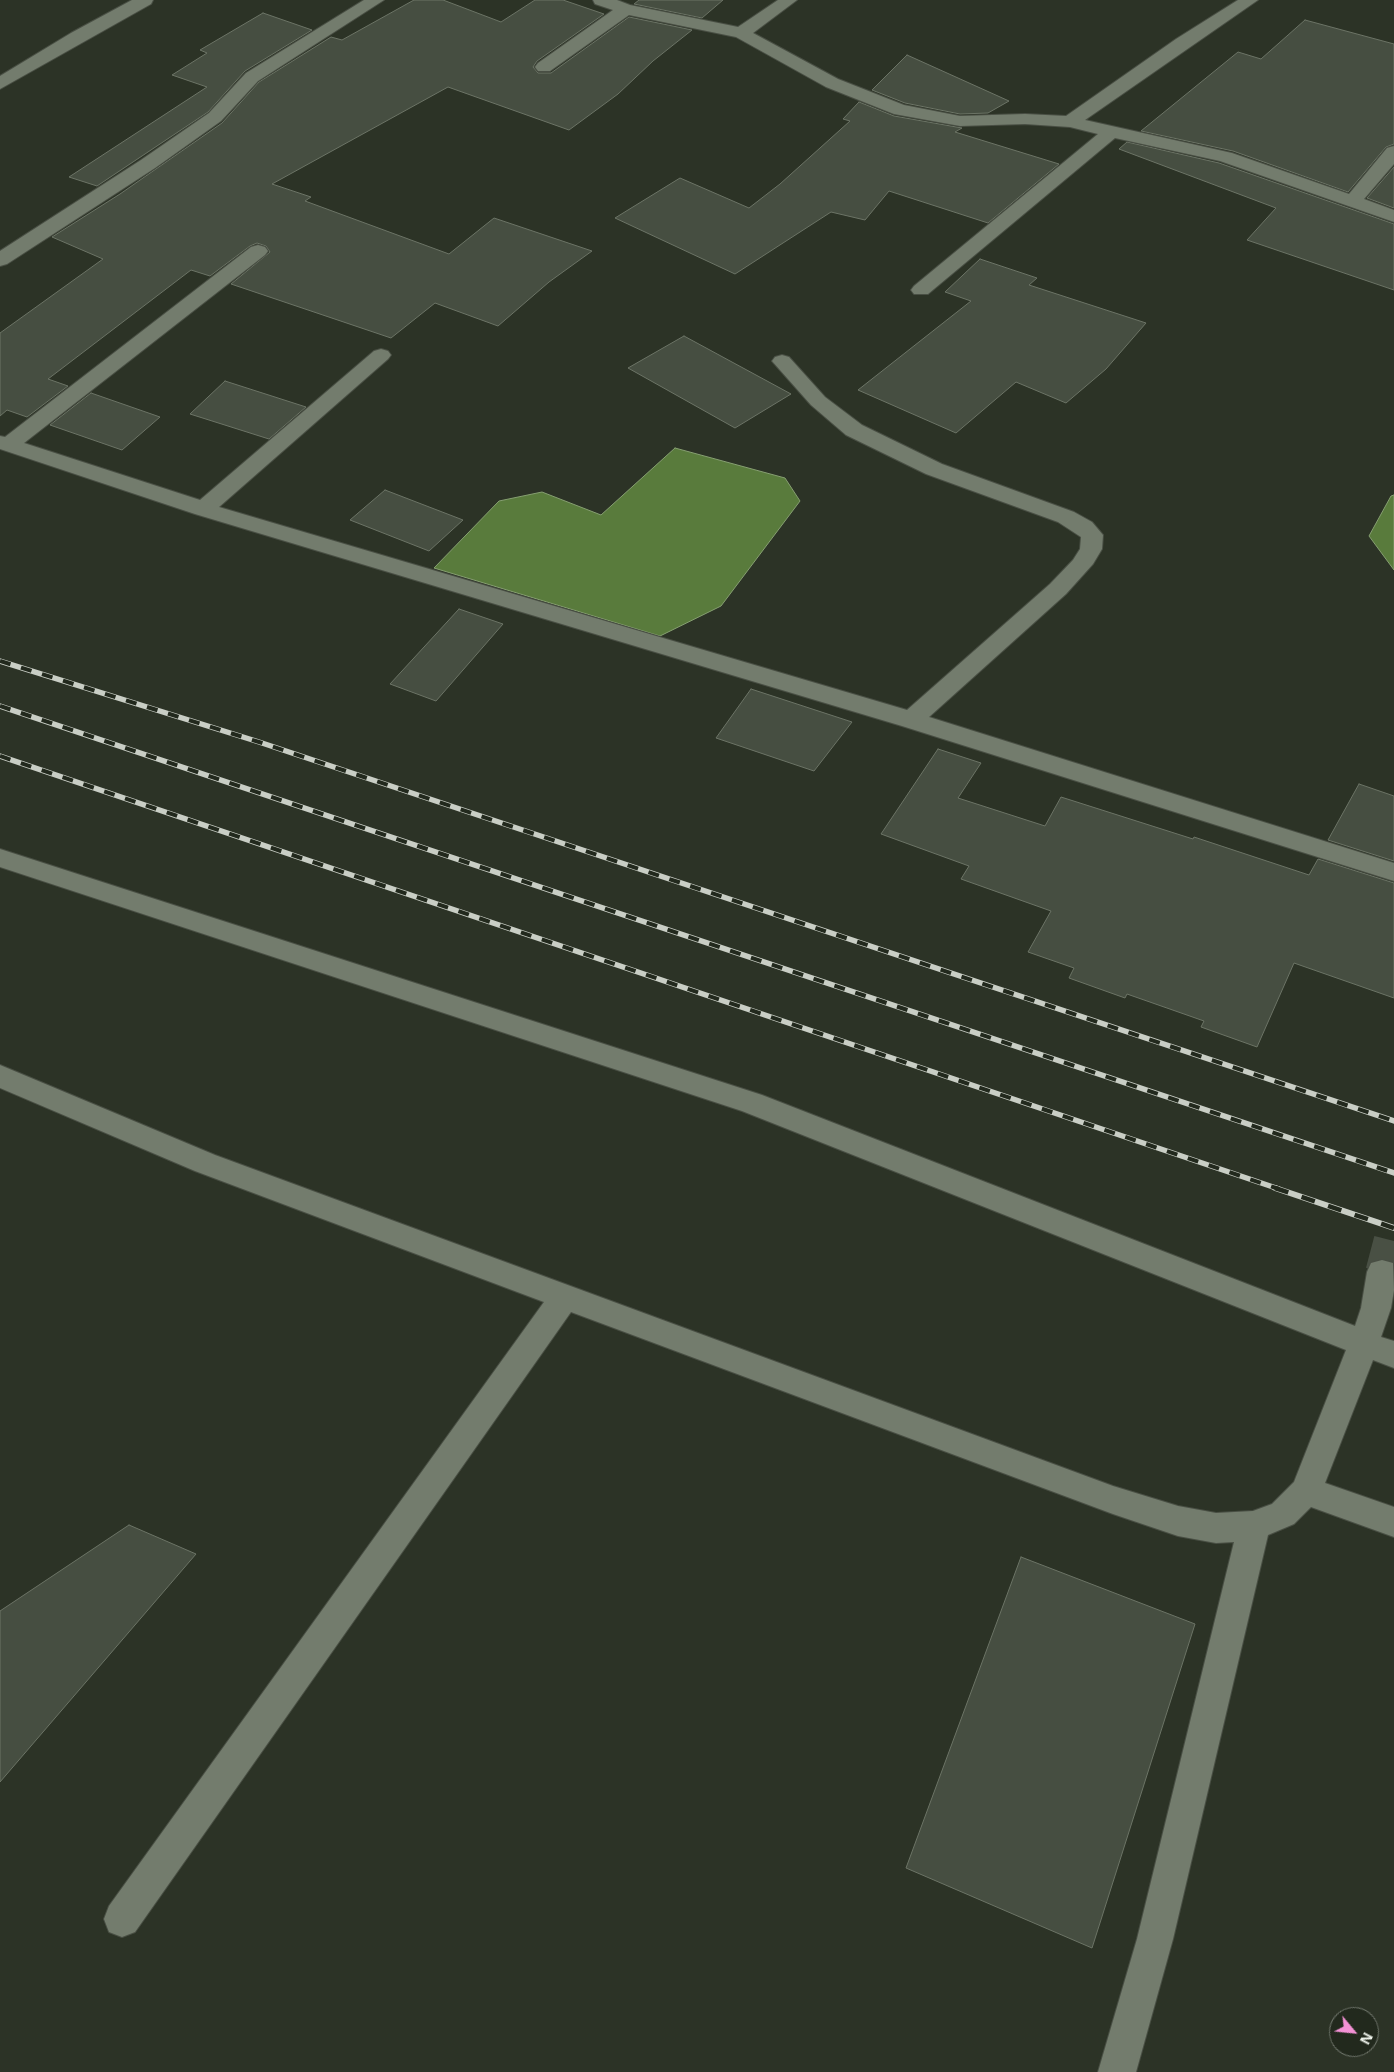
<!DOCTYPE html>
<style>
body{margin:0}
#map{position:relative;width:1394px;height:2072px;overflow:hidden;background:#2c3326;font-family:"Noto Sans",sans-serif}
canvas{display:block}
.north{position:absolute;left:1329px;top:2007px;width:50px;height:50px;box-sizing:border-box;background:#22291d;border:1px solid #747a70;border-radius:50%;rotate:118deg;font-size:14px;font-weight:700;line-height:20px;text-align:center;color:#eff4ec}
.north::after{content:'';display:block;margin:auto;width:18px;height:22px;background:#f391d5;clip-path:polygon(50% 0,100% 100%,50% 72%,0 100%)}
</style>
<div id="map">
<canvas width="1394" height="2072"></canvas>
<div class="north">N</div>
</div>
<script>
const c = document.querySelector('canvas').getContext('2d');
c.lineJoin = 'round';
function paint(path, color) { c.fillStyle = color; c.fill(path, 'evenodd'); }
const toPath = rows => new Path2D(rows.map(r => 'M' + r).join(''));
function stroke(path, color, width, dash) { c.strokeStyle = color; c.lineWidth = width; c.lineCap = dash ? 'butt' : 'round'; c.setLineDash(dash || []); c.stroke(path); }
const water = toPath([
 [675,448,785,478,800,501,721,606,660,636,434,568,499,501,542,492,601,515,675,448],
 [1394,495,1394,570,1369,536,1391,496,1394,495]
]);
paint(water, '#597b3c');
stroke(water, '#869f71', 1);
const building = toPath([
 [414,0,443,0,501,22,535,0,563,0,604,14,537,61,533,67,538,73,551,73,629,17,692,30,653,61,618,94,569,130,448,87,272,184,311,197,305,201,449,254,494,218,592,251,549,282,498,326,435,303,391,338,231,284,270,252,266,246,257,243,250,246,210,276,191,270,48,379,68,386,27,417,7,410,0,416,0,333,103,259,52,237,120,194,222,123,259,82,331,37,342,40,414,0],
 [639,0,723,0,702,18,634,4,639,0],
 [263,13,312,30,245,71,208,112,97,186,69,177,207,87,172,75,207,53,200,50,263,13],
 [1305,20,1394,44,1394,144,1386,147,1348,192,1233,151,1141,131,1238,52,1261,59,1305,20],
 [907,55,1009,101,988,113,960,114,905,103,872,90,907,55],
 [859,102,894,116,962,128,955,132,1059,164,988,223,889,191,865,220,831,212,735,274,615,218,680,178,749,208,780,184,850,121,843,119,859,102],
 [1127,142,1219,163,1394,224,1394,290,1247,240,1276,208,1119,149,1127,142],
 [1394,167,1394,208,1367,198,1394,167],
 [980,259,1037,278,1029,285,1146,323,1106,369,1066,403,1016,382,956,433,858,390,971,301,945,292,980,259],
 [684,336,791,394,735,428,628,368,684,336],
 [225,381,306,407,269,439,190,414,225,381],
 [91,393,160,417,122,450,50,425,91,393],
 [385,490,463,520,429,551,350,520,385,490],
 [459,609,503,624,436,701,390,684,459,609],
 [751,689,852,722,814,771,716,738,751,689],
 [938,749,981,763,958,798,1045,826,1061,797,1193,839,1194,837,1309,875,1318,859,1394,883,1394,998,1294,963,1257,1047,1201,1027,1204,1021,1127,994,1125,998,1069,978,1074,968,1028,952,1051,911,961,879,969,866,881,834,938,749],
 [1359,784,1394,796,1394,861,1328,840,1359,784],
 [129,1525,196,1554,0,1782,0,1611,129,1525],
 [1021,1557,1195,1624,1092,1948,906,1868,1021,1557]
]);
paint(building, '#464e41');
stroke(building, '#6c7466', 1);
stroke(toPath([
 [1382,1272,1394,1226]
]), '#495044', 33, [33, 17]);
const street = toPath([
 [132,0,153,0,151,4,0,89,0,76,71,33,132,0],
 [364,0,384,0,258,81,221,121,155,168,7,264,0,266,0,251,141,160,209,113,246,73,364,0],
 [593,0,617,0,630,5,738,27,778,0,797,0,753,33,838,79,904,105,960,116,1025,114,1066,116,1176,39,1238,0,1258,0,1085,120,1232,153,1349,194,1387,148,1394,146,1394,164,1364,199,1394,210,1394,222,1220,161,1115,138,928,294,914,294,911,290,914,286,1098,134,1070,127,1025,124,960,126,894,114,826,87,736,37,629,15,550,71,538,71,535,67,538,63,613,10,595,4,593,0],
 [258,245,265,247,268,251,265,255,24,443,200,500,374,351,381,349,388,351,391,355,388,359,219,507,907,710,1050,584,1073,560,1080,549,1081,537,1058,522,926,474,846,435,811,405,772,361,775,357,782,355,789,357,825,397,862,425,942,464,1074,512,1092,522,1103,535,1102,549,1093,564,1066,594,929,717,1394,863,1394,881,902,726,195,514,0,449,0,436,5,437,251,247,258,245],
 [0,849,762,1095,1355,1326,1361,1308,1367,1272,1371,1263,1382,1260,1393,1263,1394,1290,1391,1308,1381,1337,1394,1341,1394,1368,1373,1360,1325,1483,1394,1507,1394,1537,1311,1507,1294,1524,1268,1535,1173,1939,1136,2072,1098,2072,1137,1939,1234,1542,1216,1543,1178,1536,1113,1514,571,1312,135,1932,122,1937,109,1932,104,1919,109,1906,544,1302,195,1171,0,1088,0,1065,215,1155,1113,1486,1178,1506,1216,1513,1253,1511,1272,1504,1294,1482,1346,1350,742,1111,0,867,0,849]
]);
stroke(street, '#494f44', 2);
paint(street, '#737c6d');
const railFar1 = toPath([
 [0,661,259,742,1394,1121],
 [0,706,1394,1173],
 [0,756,1279,1189]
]);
const rail = toPath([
 [1275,1188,1394,1228]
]);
stroke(railFar1, '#c9cec5', 5.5);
stroke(rail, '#c9cec5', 6);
stroke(railFar1, '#22291d', 4, [11]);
stroke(rail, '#22291d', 4.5, [14]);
</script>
